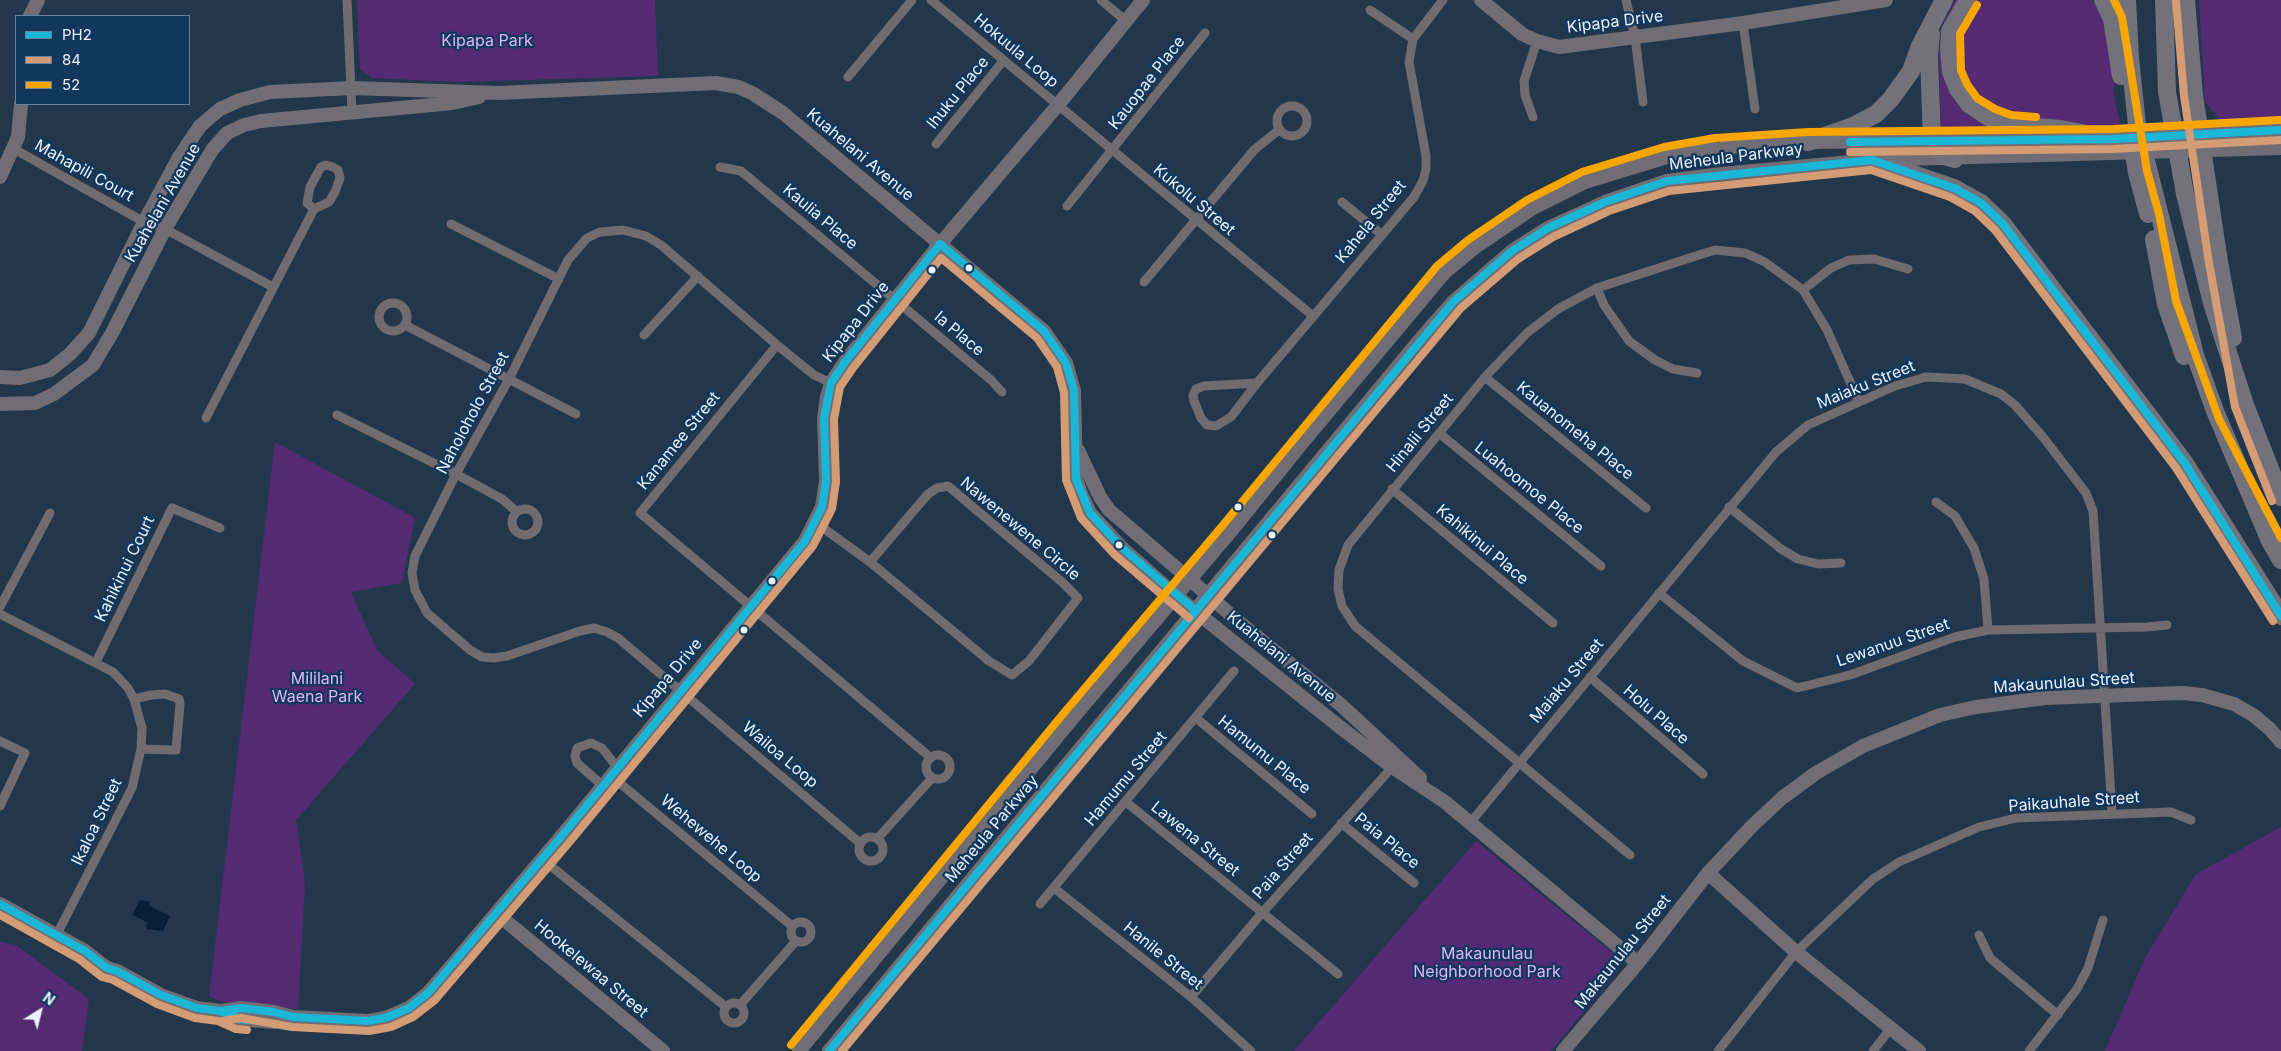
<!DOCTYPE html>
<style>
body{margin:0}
#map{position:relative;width:2281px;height:1051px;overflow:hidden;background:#23374c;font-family:Inter,sans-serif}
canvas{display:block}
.legend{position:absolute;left:15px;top:15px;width:175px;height:90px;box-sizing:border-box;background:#12375d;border:1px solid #68819c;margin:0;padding:6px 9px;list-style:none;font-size:15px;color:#e9f1fb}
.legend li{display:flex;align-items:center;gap:10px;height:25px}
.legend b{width:25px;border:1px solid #68819c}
.north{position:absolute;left:15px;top:986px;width:50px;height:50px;-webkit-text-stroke:4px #12375d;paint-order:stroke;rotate:36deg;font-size:14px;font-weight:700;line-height:20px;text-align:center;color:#e9f1fb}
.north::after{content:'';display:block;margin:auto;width:18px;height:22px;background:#e9f1fb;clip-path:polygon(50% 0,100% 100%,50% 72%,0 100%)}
</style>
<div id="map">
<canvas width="2281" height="1051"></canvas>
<ul class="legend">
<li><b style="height:6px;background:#1ab6d8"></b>PH2</li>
<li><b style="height:6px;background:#d39c74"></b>84</li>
<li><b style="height:6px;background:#f7a600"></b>52</li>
</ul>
<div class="north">N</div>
</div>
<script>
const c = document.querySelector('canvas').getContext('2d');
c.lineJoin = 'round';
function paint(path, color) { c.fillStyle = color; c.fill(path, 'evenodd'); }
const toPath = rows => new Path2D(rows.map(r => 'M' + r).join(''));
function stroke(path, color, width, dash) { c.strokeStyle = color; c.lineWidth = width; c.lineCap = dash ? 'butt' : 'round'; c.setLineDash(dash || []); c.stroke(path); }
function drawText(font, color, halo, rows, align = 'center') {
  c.font = font + ' Inter,sans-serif'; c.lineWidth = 4.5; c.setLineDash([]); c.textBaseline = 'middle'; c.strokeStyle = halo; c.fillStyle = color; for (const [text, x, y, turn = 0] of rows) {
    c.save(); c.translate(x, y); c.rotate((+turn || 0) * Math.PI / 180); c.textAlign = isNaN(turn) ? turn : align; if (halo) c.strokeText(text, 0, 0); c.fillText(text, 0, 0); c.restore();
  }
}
paint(toPath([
 [357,0,655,0,658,76,459,82,372,78,360,69],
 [1955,0,1961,0,1942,56,1993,126,1989,134,1941,135,1939,52,1944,21],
 [1979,0,2092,0,2100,12,2110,40,2115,84,2113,89,2121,130,2020,124,1999,120,1972,95,1961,71,1958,49,1963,26,1968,14],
 [2199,0,2281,0,2281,123,2225,125,2205,102],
 [275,442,415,518,402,583,351,592,377,650,415,684,296,820,305,884,298,1009,222,1002,209,996],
 [2281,827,2281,1051,2105,1051,2145,958,2196,874],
 [1476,841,1616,956,1620,962,1616,973,1551,1051,1294,1051],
 [0,942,16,945,89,999,82,1051,0,1051]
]), '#542a72');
paint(toPath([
 [140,900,149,902,150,906,170,916,163,931,146,929,147,922,132,915]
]), '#071e34');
stroke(toPath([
 [347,0,352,113],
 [931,0,1313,316],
 [1101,0,1126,21],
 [1626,0,1635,37,1643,102],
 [1370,10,1413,39],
 [1743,23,1755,109],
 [848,77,912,0],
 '1277 121a15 15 0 1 1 30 0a15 15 0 1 1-30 0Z',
 [1533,117,1525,95,1524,81,1537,41],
 [936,144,1003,61],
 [14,149,144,222,165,229,273,287],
 [720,167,741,171,991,380,1002,392],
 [1342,202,1381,234],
 [1067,206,1205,33],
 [451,224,559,279],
 [1144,282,1254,150,1280,129],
 [1597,288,1604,305,1629,341,1655,360,1673,369,1697,373],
 [1803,290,1831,268,1849,260,1874,259,1908,269],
 '379 317a14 14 0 1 1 28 0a14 14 0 1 1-28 0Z',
 [405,325,576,414],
 [644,335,698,276],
 [777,345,640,513,931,758],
 [1485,377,1646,508],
 [831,383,814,375,777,345,661,245,646,236,623,230,600,232,587,238,568,260,509,379,456,474,415,556,412,573,415,590,427,613,470,650,482,657,494,658,507,656,580,631,594,628,607,632,618,638,860,843],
 [1257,383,1204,386,1196,389,1193,395,1194,401,1201,418,1207,425,1216,426,1231,417,1257,383,1414,197,1423,181,1426,169,1426,156,1409,62,1413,39,1443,0],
 [337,415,456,474,502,499,516,511],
 [206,418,314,209,329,202,335,192,340,178,338,170,333,167,326,165,321,167,310,187,307,203,314,209],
 [1439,433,1601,566],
 [948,486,1062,582,1078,598,1029,661,1012,675,989,661,870,562,928,494,937,488,948,486],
 [1392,489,1553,623],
 [1936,502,1955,516,1974,548,1984,579,1988,630],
 [1729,507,1781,549,1798,559,1818,564,1841,563],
 '512 522a13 13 0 1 1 26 0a13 13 0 1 1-26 0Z',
 [815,522,870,562],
 [1659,593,1743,661,1797,688,1850,675,1955,637,1988,630,2147,627,2167,625],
 [0,607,50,513],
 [0,614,113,672,128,688,134,699,142,728,141,749,132,788,57,934],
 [96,662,172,508,220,528],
 [1590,677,1703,774],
 [134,699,151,695,165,694,179,699,180,704,176,750,141,749],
 [1196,718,1312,814],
 [0,741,25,753,0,806],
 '926 767a12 12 0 1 1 24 0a12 12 0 1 1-24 0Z',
 [610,775,792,926],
 [602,785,577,763,575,756,577,748,591,743,602,748,617,767],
 [1126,802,1338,974],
 [1341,823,1414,883],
 [1470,823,1776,452,1808,425,1895,386,1926,377,1965,379,2001,394,2015,405,2043,437,2086,493,2093,511,2112,813],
 '859 849a12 12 0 1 1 24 0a12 12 0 1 1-24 0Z',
 [877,839,932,778],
 [1630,855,1355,626,1342,606,1338,589,1339,570,1348,545,1485,377,1527,333,1558,309,1597,288,1702,254,1715,250,1745,253,1765,262,1803,290,1827,330,1859,402],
 [542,859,726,1007],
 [1054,888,1191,997,1251,1051],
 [1040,904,1234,671],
 '791 932a10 10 0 1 1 20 0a10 10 0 1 1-20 0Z',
 [1979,935,1990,958,2058,1015],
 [1191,997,1262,913,1395,764],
 '724 1013a10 10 0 1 1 20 0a10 10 0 1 1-20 0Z',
 [740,1005,796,941],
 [1718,1051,1796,952,1873,879,1899,862,1979,827,2016,818,2171,812,2191,820],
 [1873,1051,1891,1028],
 [2029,1051,2077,989,2088,968,2103,920]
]), '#706b6f', 9);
stroke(toPath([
 [1481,0,1522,34,1537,41,1559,47,1743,23,1886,0],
 [30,16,38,0],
 [0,177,18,137,21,104],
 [0,377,20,378,50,370,70,354,89,333,144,222,178,159,200,126,220,109,240,100,270,92,352,88,499,93,716,83,738,87,752,93,783,113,1044,331,1066,363,1074,391,1076,479,1082,496,1090,513,1121,547,1175,595,1336,724,1392,767,1445,802,1638,963],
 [0,404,35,403,54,394,93,365,112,333,165,229,212,150,227,133,244,125,261,121,453,103,479,97],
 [1078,450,1100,497,1109,510,1245,627,1341,705,1420,778],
 [1708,873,1796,952,1919,1051],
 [0,904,85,951,107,968,117,971,161,995,197,1008,221,1011,239,1019,274,1022,293,1017],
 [496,913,663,1051],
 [221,1011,241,1008,274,1012,293,1017,368,1021,388,1017,409,1008,428,993,443,976,565,832,805,541,822,507,826,481,824,418,827,397,831,383,845,362,940,244,1058,105,1143,0],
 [799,1051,1071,720,1231,531,1302,443,1445,272,1474,248,1533,208,1585,182,1667,157,1716,148,1808,142,2113,139,2281,130],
 [829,1051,1423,336,1454,301,1512,251,1548,228,1605,202,1667,181,1722,174,1872,160,2281,148],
 [1563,1051,1638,963,1708,873,1753,825,1782,798,1816,773,1863,746,1940,715,1976,707,2045,698,2182,693,2202,695,2234,704,2253,715,2270,729,2281,742]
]), '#706d74', 14);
stroke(toPath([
 [1968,0,1950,31,1949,50,1951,72,1958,89,1970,105,1990,118,2009,125,2061,129,2113,139],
 [2103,0,2112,19,2121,76],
 [2127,0,2130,58,2137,125,2195,355,2215,411,2270,541,2281,560],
 [2164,0,2167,92,2185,194,2212,303,2245,405,2281,497],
 [2186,0,2194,95,2219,262,2233,338],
 [1931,34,1929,56,1932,141,1937,150,1944,156,1955,159],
 [1808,142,1853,126,1876,114,1891,99,1911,71,1920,46,1944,0],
 [2133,146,2137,173,2148,214],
 [1872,160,1954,188,1981,203,2002,223,2184,462,2281,616],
 [2154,239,2166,304,2184,356]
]), '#73727b', 18);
stroke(toPath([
 [1850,142,2113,139,2281,130],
 [0,904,85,951,107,968,117,971,161,995,197,1008,221,1011,239,1019,248,1020],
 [221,1011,241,1008,274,1012,293,1017,368,1021,388,1017,409,1008,428,993,565,832,805,541,822,507,826,481,824,418,831,383,845,362,940,244,1044,331,1066,363,1074,391,1076,479,1090,513,1121,547,1195,610],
 [829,1051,1454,301,1512,251,1548,228,1605,202,1667,181,1872,160,1954,188,1981,203,2002,223,2184,462,2281,616]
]), '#1ab6d8', 8);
stroke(toPath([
 [2176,1,2184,96,2209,263,2235,407,2272,501],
 [1850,152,2113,149,2281,140],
 [0,915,79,959,102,977,113,980,157,1004,195,1018,218,1021,236,1029,247,1030],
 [222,1021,241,1018,292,1027,369,1031,391,1027,413,1017,435,1000,573,838,813,546,832,509,836,482,834,419,840,387,853,368,941,258,1037,338,1057,367,1064,393,1066,480,1081,518,1115,555,1189,618],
 [842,1051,1461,308,1518,259,1553,237,1609,211,1669,191,1871,170,1950,197,1975,211,1995,230,2176,468,2273,621]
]), '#d39c74', 8);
stroke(toPath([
 [2114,0,2122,17,2147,171,2159,214,2176,301,2219,419,2281,538],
 [1977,5,1960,34,1961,70,1967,84,1977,98,1995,109,2011,115,2036,117],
 [791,1045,1063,714,1223,525,1437,266,1468,240,1527,200,1582,172,1664,147,1715,138,1808,132,2113,129,2280,120]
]), '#f7a600', 8);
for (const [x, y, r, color] of [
 [969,268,4.5,"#e9f1fb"],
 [932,270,4.5,"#e9f1fb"],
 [1238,507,4.5,"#e9f1fb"],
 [1272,535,4.5,"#e9f1fb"],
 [1119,545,4.5,"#e9f1fb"],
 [772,581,4.5,"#e9f1fb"],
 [744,630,4.5,"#e9f1fb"]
]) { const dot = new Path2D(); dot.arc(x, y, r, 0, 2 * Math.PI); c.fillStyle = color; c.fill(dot); stroke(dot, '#12375d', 2); }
drawText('16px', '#e9f1fb', '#12375d', [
 ["Kipapa Drive",1615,22,-7],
 ["Hokuula Loop",1016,51,40],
 ["Kauopae Place",1147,83,-52],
 ["Ihuku Place",958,93,-51],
 ["Kuahelani Avenue",860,155,40],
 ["Meheula Parkway",1736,157,-7],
 ["Mahapili Court",84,171,29],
 ["Kukolu Street",1194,200,40],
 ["Kuahelani Avenue",163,203,-60],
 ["Kaulia Place",820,217,40],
 ["Kahela Street",1371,222,-51],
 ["Kipapa Drive",856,322,-52],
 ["Ia Place",959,334,40],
 ["Maiaku Street",1866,385,-22],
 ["Naholoholo Street",473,413,-62],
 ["Kauanomeha Place",1575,431,39],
 ["Hinalii Street",1420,433,-51],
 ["Kanamee Street",679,441,-51],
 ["Luahoomoe Place",1529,488,39],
 ["Nawenewene Circle",1020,529,40],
 ["Kahikinui Place",1482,545,40],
 ["Kahikinui Court",125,569,-64],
 ["Lewanuu Street",1893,643,-19],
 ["Kuahelani Avenue",1281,657,39],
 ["Kipapa Drive",668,678,-50],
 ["Maiaku Street",1567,681,-50],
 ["Makaunulau Street",2064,683,-4],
 ["Holu Place",1656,715,41],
 ["Wailoa Loop",780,755,40],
 ["Hamumu Place",1264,755,39],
 ["Hamumu Street",1126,779,-50],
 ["Paikauhale Street",2074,802,-4],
 ["Ikaloa Street",97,822,-64],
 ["Meheula Parkway",992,829,-50],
 ["Wehewehe Loop",711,839,40],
 ["Lawena Street",1195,839,39],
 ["Paia Place",1387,841,39],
 ["Paia Street",1283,866,-49],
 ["Makaunulau Street",1623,952,-51],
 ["Hanile Street",1163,956,39],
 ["Hookelewaa Street",591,969,40]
]);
drawText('16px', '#deb5f8', '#12375d', [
 ["Kipapa Park",487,41],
 ["Mililani",317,679],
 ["Waena Park",317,697],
 ["Makaunulau",1487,954],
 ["Neighborhood Park",1487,972]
]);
</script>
